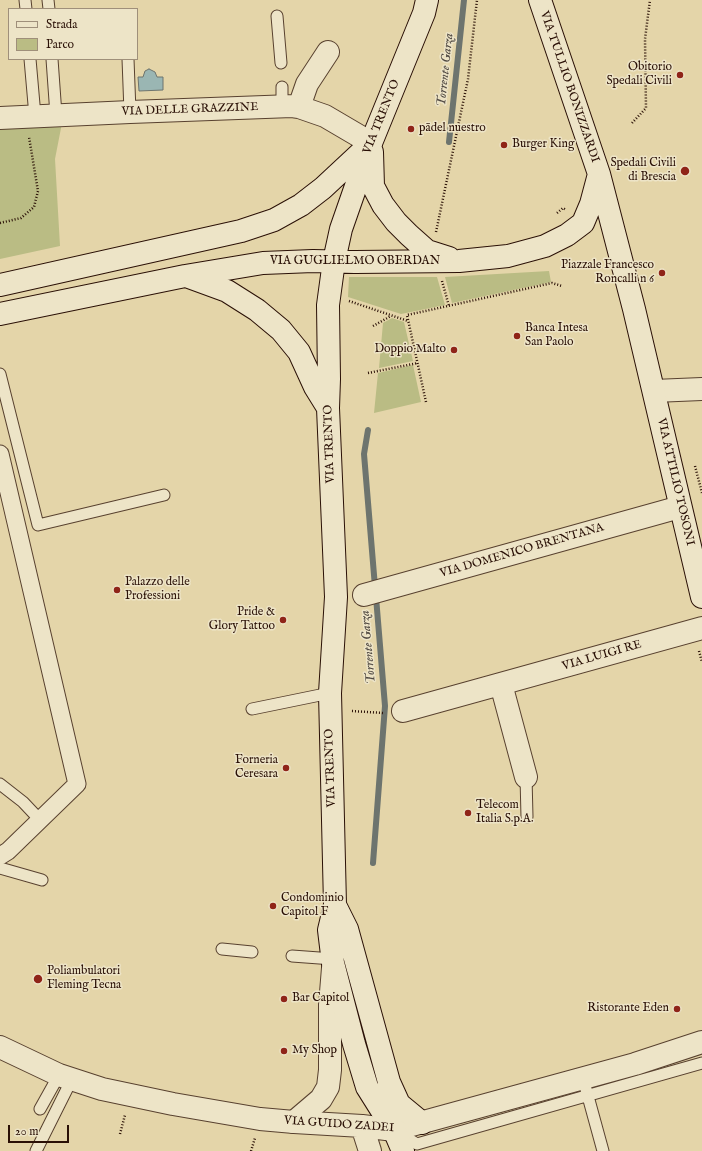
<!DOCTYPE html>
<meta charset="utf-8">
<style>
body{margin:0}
#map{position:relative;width:702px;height:1151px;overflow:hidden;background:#e4d5a9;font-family:"IM FELL English",serif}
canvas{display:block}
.legend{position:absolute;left:8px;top:8px;width:130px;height:52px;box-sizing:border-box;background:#ede4c7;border:1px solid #9f8f7a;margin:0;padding:5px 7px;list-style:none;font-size:12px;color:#2a1006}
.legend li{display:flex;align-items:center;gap:8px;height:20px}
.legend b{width:20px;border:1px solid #9f8f7a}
.scale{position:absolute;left:8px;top:1125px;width:61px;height:18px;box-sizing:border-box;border:2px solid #2a1006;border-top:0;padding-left:5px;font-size:12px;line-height:14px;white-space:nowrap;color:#2a1006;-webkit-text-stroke:3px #ede4c7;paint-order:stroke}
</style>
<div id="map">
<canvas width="702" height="1151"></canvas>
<ul class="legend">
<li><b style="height:5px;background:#ede4c7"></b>Strada</li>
<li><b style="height:11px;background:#babc84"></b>Parco</li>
</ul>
<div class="scale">20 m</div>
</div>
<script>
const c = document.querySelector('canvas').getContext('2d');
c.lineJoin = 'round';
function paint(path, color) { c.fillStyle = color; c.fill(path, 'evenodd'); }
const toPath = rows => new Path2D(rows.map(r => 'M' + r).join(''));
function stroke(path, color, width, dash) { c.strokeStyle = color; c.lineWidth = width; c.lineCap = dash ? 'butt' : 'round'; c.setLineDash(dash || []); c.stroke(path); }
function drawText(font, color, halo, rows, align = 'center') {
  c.font = font + ' "IM FELL English",serif'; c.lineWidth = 3; c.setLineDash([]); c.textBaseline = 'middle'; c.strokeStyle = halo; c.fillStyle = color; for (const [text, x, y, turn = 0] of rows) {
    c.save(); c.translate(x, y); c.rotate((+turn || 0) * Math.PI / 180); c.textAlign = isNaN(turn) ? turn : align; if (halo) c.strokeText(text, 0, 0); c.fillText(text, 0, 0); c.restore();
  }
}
paint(toPath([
 [62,123,55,159,60,246,0,259,0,127],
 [549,271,551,282,452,303,445,277],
 [349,277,437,277,445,305,401,314,348,297],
 [392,318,404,322,413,361,379,368,383,323],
 [413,365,421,402,374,413,378,373]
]), '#babc84');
const water = toPath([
 [149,69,155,72,157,77,163,77,163,90,139,91,138,77,143,77,145,71,149,69]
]);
paint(water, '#9ab6b3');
stroke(water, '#6d746e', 1);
stroke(toPath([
 [449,142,464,0],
 [368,430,364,454,375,587],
 [373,863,385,706,376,597]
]), '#6d746e', 6);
const service = toPath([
 [25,0,26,9],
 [48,0,49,9],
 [277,16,281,63],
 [30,59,35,116],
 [52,59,56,115],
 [128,59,130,112],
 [282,107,282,87],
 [0,374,38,525,164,495],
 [252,709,330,693],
 [526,777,527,817],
 [0,784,23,802,40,820],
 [0,868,42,880],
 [222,949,252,952],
 [292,956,333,959],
 [586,1089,603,1151],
 [40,1109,59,1075],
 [397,1132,417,1144,702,1063],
 [36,1151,72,1079]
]);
const pedestrian = toPath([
 [0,454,77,784,8,851,0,856]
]);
const minor = toPath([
 [299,107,307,84,328,52],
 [0,118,130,112,292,106,299,107,325,116,371,143],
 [654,391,702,389],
 [364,595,680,507],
 [501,684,526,777],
 [403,711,702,628],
 [0,1047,59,1075,102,1089,173,1104,260,1119,294,1122,362,1126,394,1130],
 [362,1126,370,1151]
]);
const tertiary = toPath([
 [294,1122,321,1099,328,1087,330,1070,330,1005,333,968],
 [394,1130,635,1064,702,1042]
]);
const secondary = toPath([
 [540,0,599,174,634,309,702,597],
 [372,152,373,186,383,205,396,222,409,235,427,251,449,258],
 [186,276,227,291,257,310,281,330,299,352,315,387,328,408],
 [0,285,241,231,274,220,301,205,323,188,367,147],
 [0,314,185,276,263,263,313,261,355,262,459,261,508,256,545,246,567,235,583,223,591,204,599,174],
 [335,905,347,929,389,1082,399,1104,422,1123],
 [403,1151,394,1130,367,1087,354,1044,333,963,329,930,335,905,330,693,336,597,328,408,329,379,328,305,334,261,341,229,371,143,424,13,427,0]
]);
stroke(service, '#58412f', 13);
stroke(pedestrian, '#58412f', 19);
stroke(minor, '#58412f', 24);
stroke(tertiary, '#58412f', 24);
stroke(secondary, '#2a1006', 24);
stroke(toPath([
 [632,123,646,108,645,39,650,0],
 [557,213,563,208,566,210],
 [0,223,21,218,34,207,38,191,29,137],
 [436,232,468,79,477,0],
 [442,281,449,306],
 [349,301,408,321],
 [373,326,391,316],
 [368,373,418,363],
 [426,402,407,315,552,283,562,286],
 [695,466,702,493],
 [699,651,702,662],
 [352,711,383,713],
 [120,1134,125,1115],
 [251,1151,255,1138]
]), '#2a1006', 2.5, [1, 2]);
stroke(service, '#ede4c7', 11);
stroke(pedestrian, '#ede4c7', 17);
stroke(minor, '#ede4c7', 22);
stroke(tertiary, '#ede4c7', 22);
stroke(secondary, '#ede4c7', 22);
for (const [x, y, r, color] of [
 [680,75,4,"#8f2418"],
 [411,129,4,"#8f2418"],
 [504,145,4,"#8f2418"],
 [685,171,5,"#8f2418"],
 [662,273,4,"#8f2418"],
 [517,336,4,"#8f2418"],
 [454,350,4,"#8f2418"],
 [117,590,4,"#8f2418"],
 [283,620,4,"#8f2418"],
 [286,768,4,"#8f2418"],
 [468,813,4,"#8f2418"],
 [273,906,4,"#8f2418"],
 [38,979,5,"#8f2418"],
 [284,999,4,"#8f2418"],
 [677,1009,4,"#8f2418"],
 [284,1051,4,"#8f2418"]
]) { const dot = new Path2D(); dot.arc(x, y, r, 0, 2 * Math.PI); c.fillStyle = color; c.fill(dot); stroke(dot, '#ede4c7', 1.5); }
drawText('12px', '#2a1006', '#ede4c7', [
 ["Obitorio",672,68,"right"],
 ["Spedali Civili",672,82,"right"],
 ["pādel nuestro",419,129],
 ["Burger King",512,145],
 ["Spedali Civili",676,164,"right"],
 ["di Brescia",676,178,"right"],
 ["Piazzale Francesco",654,266,"right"],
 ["Roncalli n 6",654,280,"right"],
 ["Banca Intesa",525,329],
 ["San Paolo",525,343],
 ["Doppio Malto",446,350,"right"],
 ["Palazzo delle",125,583],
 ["Professioni",125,597],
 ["Pride &",275,613,"right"],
 ["Glory Tattoo",275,627,"right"],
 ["Forneria",278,761,"right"],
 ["Ceresara",278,775,"right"],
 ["Telecom",476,806],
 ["Italia S.p.A.",476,820],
 ["Condominio",281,899],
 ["Capitol F",281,913],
 ["Poliambulatori",47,972],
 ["Fleming Tecna",47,986],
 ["Bar Capitol",292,999],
 ["Ristorante Eden",669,1009,"right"],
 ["My Shop",292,1051]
], 'left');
drawText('12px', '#2a1006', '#ede4c7', [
 ["VIA TULLIO BONIZZARDI",569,87,71],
 ["VIA DELLE GRAZZINE",190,110,-2],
 ["VIA TRENTO",382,117,-68],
 ["VIA GUGLIELMO OBERDAN",355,262],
 ["VIA TRENTO",330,444,-92],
 ["VIA ATTILIO TOSONI",675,482,77],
 ["VIA DOMENICO BRENTANA",522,551,-16],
 ["VIA LUIGI RE",602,656,-16],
 ["VIA TRENTO",331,768,-92],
 ["VIA GUIDO ZADEI",339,1125,4]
]);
drawText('italic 13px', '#514a43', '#ede4c7', [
 ["Torrente Garza",446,70,-84],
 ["Torrente Garza",369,647,-95]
]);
</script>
